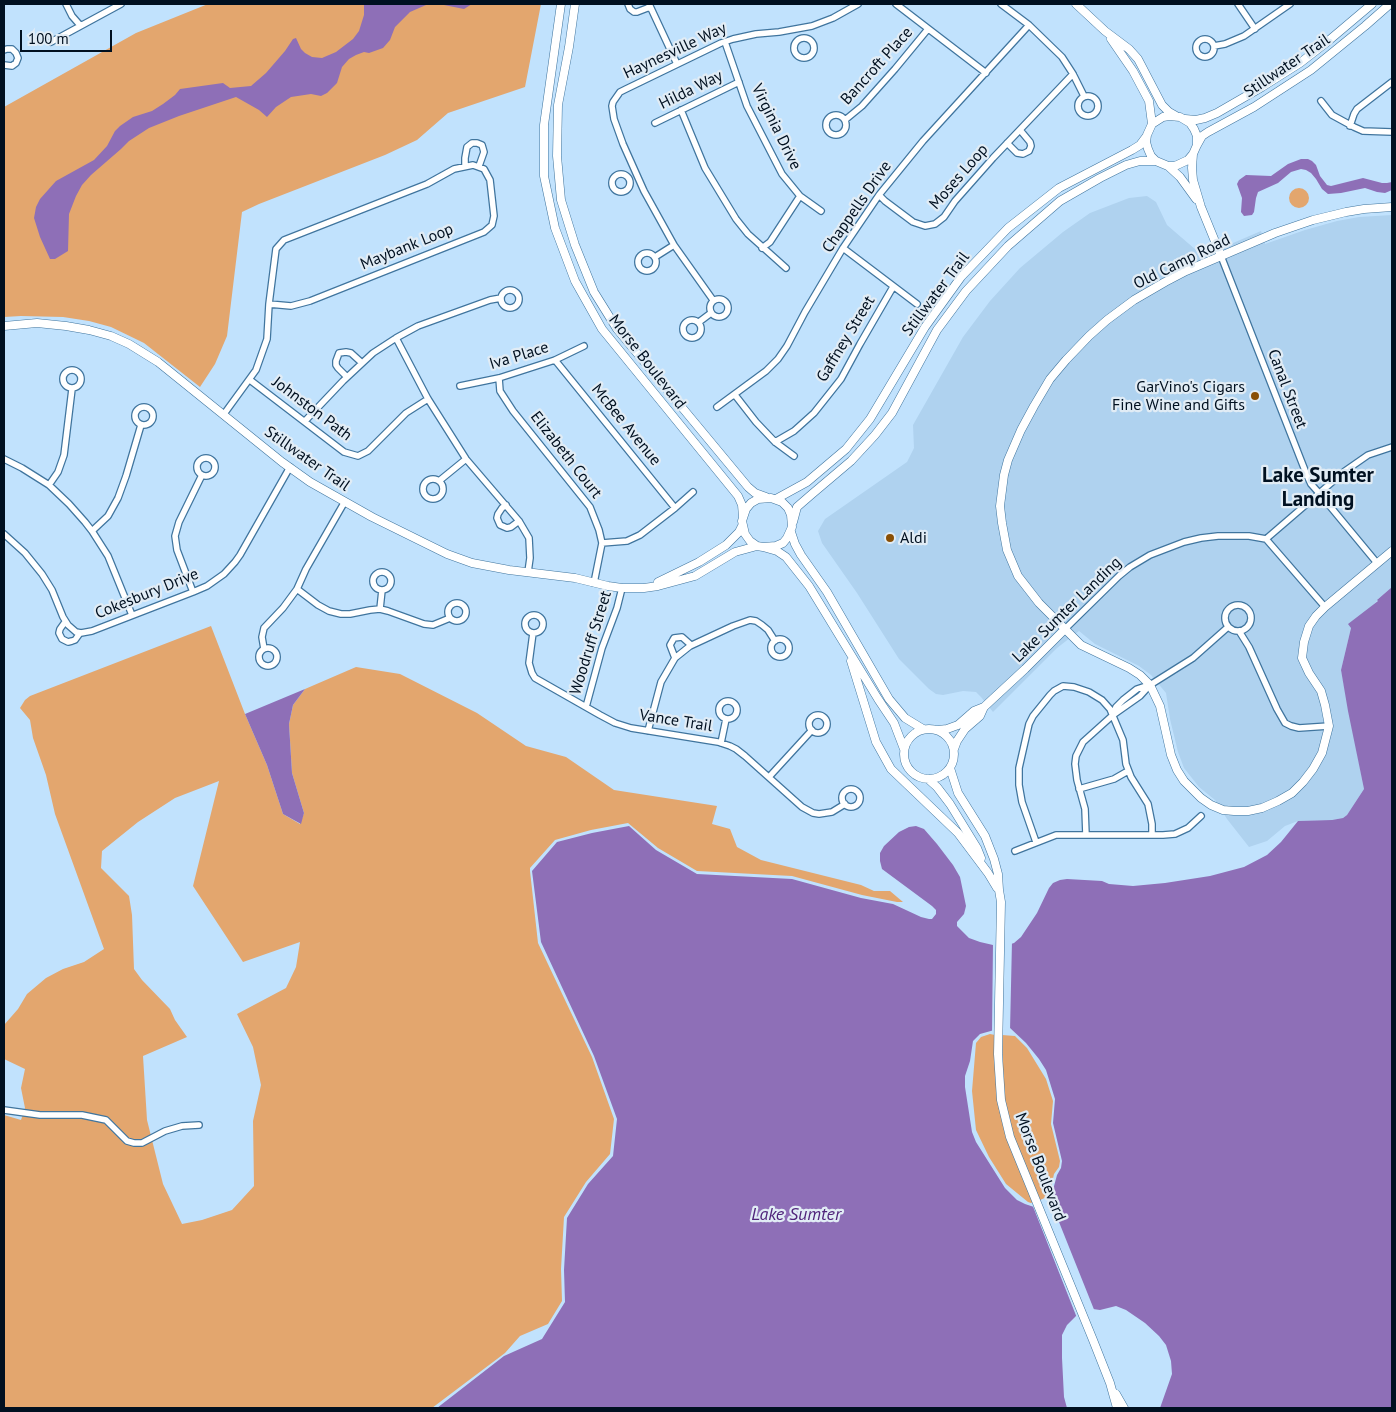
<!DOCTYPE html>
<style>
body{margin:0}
#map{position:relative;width:1396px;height:1412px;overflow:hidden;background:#c1e2fd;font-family:"PT Sans",sans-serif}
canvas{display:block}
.frame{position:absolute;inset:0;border:5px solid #001020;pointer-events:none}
.scale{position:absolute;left:20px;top:30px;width:92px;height:22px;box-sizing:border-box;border:2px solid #001020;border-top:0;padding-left:6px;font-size:15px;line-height:18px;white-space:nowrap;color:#001020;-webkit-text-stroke:4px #e1ecf5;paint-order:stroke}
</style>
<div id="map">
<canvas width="1396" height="1412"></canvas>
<div class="frame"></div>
<div class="scale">100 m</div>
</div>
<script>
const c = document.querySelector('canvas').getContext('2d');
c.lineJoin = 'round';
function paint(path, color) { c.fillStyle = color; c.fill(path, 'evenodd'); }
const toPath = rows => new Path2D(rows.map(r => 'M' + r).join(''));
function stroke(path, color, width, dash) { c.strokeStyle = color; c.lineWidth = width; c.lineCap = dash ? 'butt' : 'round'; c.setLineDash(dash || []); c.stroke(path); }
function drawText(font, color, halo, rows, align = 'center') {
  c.font = font + ' "PT Sans",sans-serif'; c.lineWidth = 4.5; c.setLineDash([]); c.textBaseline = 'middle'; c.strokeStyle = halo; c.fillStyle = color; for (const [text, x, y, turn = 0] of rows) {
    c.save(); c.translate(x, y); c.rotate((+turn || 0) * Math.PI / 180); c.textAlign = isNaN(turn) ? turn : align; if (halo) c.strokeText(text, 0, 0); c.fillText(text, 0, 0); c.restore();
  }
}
paint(toPath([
 [1147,196,1156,202,1167,225,1203,256,1261,231,1265,244,1305,230,1337,221,1359,217,1392,215,1392,587,1378,599,1378,600,1351,628,1341,670,1364,789,1347,815,1343,818,1332,820,1298,821,1285,826,1267,841,1249,847,1227,819,1215,800,1199,787,1184,768,1178,752,1170,719,1166,693,1151,675,1139,666,1095,644,1079,631,1057,648,993,712,981,697,976,692,963,691,943,695,936,694,929,689,899,659,857,593,822,543,818,531,825,519,907,462,914,448,913,425,963,337,990,301,1020,268,1063,232,1090,213,1129,198]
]), '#afd2ef');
paint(toPath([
 [208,4,541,4,525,87,448,113,417,140,385,155,259,204,242,212,227,336,215,364,200,387,144,343,111,327,89,321,63,317,21,316,4,317,4,107,136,33],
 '1289 198a10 10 0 1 1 20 0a10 10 0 1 1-20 0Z',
 [211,626,245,714,267,765,283,814,300,824,304,813,292,773,289,724,293,705,305,689,356,667,400,674,477,713,526,746,566,757,614,790,717,806,712,824,730,829,737,847,761,860,861,885,874,891,890,891,903,902,897,902,862,895,792,876,697,871,658,848,628,823,591,830,555,840,530,868,530,871,538,943,592,1057,614,1119,610,1154,586,1182,564,1217,561,1269,562,1301,548,1324,520,1336,505,1353,432,1408,4,1408,4,1115,21,1120,25,1108,21,1088,25,1069,4,1059,4,1025,18,1009,27,994,46,978,63,969,84,962,104,949,55,814,46,775,33,738,30,720,20,708,25,700,30,696],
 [219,781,193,886,243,962,300,942,296,967,286,988,237,1014,253,1047,261,1085,253,1121,254,1186,232,1210,202,1220,182,1224,163,1184,147,1120,143,1056,187,1037,175,1020,170,1009,142,980,134,969,132,915,129,896,101,868,102,851,138,822,175,798],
 [990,1034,995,1035,998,1100,1034,1202,1031,1203,1028,1202,1006,1184,989,1157,976,1130,972,1091,976,1043,981,1037],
 [1002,1035,1015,1036,1027,1048,1046,1079,1053,1101,1051,1124,1060,1161,1059,1167,1054,1174,1049,1196,1040,1200,1013,1136,1004,1099]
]), '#e3a66e');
paint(toPath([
 [364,4,472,4,464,9,444,5,426,5,410,12,395,27,390,40,383,48,369,53,364,52,356,55,349,59,342,67,337,83,327,93,321,96,311,94,291,97,276,107,267,117,259,110,236,97,179,116,149,128,129,141,121,149,91,175,82,185,76,196,69,214,68,251,55,259,50,259,40,237,34,218,36,207,40,199,56,181,94,160,107,146,115,131,120,126,133,117,152,111,163,104,175,95,180,89,223,83,230,88,251,86,266,73,285,51,293,39,296,38,301,49,305,53,312,57,322,58,336,52,353,39,359,31,364,15],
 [1301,159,1308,159,1312,161,1316,165,1320,176,1327,185,1331,186,1363,178,1382,183,1387,183,1392,182,1392,190,1385,193,1377,192,1365,188,1341,193,1328,194,1322,189,1316,179,1311,173,1306,170,1301,169,1291,172,1278,183,1258,192,1256,198,1254,212,1252,215,1244,216,1241,212,1242,198,1237,184,1239,180,1246,175,1271,176,1288,164],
 [1392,587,1392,1408,1160,1408,1172,1374,1171,1361,1166,1345,1159,1336,1145,1323,1126,1310,1116,1306,1100,1310,1093,1309,1084,1311,1076,1316,1067,1325,1062,1335,1062,1358,1064,1397,1067,1408,437,1408,504,1356,542,1339,565,1302,564,1270,567,1218,588,1184,613,1156,617,1119,594,1056,541,942,532,871,557,842,592,833,629,826,656,850,697,874,792,879,861,898,893,904,921,917,929,919,932,919,936,914,936,910,932,906,882,869,880,861,880,853,884,846,899,832,909,827,916,826,924,829,937,844,953,865,960,877,966,906,964,914,957,922,957,926,969,938,980,942,993,945,1008,945,1014,943,1021,937,1037,913,1049,888,1053,883,1060,880,1067,879,1102,881,1109,884,1133,886,1165,883,1210,876,1244,867,1267,855,1281,842,1298,821,1332,820,1343,818,1347,815,1364,789,1348,711,1341,670,1351,628,1348,624,1378,601,1377,600],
 [1005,1027,1009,1027,1026,1043,1039,1059,1046,1070,1055,1099,1053,1123,1062,1161,1061,1168,1057,1175,1050,1201,1042,1208,1034,1207,1025,1204,1017,1200,1005,1188,976,1142,972,1132,965,1087,965,1076,970,1061,973,1041,980,1034],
 [305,689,293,705,289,724,292,773,304,813,301,824,283,814,267,765,245,714]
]), '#8e6fb7');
paint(toPath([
 [1012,941,1010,1031,1006,1029,992,1033,993,943,1001,944],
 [1049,1197,1095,1312,1085,1313,1077,1318,1032,1204,1042,1205,1045,1204]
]), '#c1e2fd');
const street = toPath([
 [66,4,72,16,79,24,82,25],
 [628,4,630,9,634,12,637,12,650,7],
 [649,4,677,64],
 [896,4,986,73],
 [1001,4,1029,25,1062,57,1073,74,1084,96],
 [1238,4,1255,29],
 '794 48a10 10 0 1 1 20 0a10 10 0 1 1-20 0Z',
 '1196 48a9 9 0 1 1 18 0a9 9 0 1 1-18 0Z',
 [51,42,121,4],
 [725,42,747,106,782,174,800,196,821,211],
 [1214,46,1225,44,1244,36,1290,4],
 [4,50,7,49,12,49,16,53,18,58,16,63,12,66,4,65],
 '1078 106a10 10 0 1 1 20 0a10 10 0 1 1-20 0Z',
 [1321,101,1332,115,1354,127,1363,131,1392,132],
 [681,110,705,168,736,219,748,234,786,268],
 '826 125a10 10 0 1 1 20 0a10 10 0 1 1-20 0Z',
 [845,120,862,106,895,69,928,29],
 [655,123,739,82],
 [1350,126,1354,114,1357,109,1392,82],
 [1007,143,1017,153,1023,154,1029,151,1031,146,1030,142,1020,130],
 [465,166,465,158,467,147,472,143,477,143,482,145,484,152,479,166],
 '612 183a9 9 0 1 1 18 0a9 9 0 1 1-18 0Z',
 [879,195,885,201,913,222,925,226,935,224,944,217,955,201,993,158,1073,74],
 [762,248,770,242,800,196],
 [843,248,917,304],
 '638 262a9 9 0 1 1 18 0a9 9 0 1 1-18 0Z',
 [1221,256,1306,473,1311,484,1319,493,1377,563],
 [655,257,674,245],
 '501 299a9 9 0 1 1 18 0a9 9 0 1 1-18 0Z',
 '710 308a9 9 0 1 1 18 0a9 9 0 1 1-18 0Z',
 [713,300,674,245,644,191,623,144,614,119,612,106,613,102,620,92,626,89,721,43,733,39,756,34,779,32,812,26,833,18,858,4],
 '683 329a9 9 0 1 1 18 0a9 9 0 1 1-18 0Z',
 [699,322,711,313],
 [396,338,428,399,466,459,519,521,529,538,530,558,528,572],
 [555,360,675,508],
 '63 379a9 9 0 1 1 18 0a9 9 0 1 1-18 0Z',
 [347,377,338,368,336,365,336,361,339,353,346,352,351,353,362,363],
 [499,378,500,391,513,411,590,507,599,530,602,543,594,583],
 [250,380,344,452,358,456,368,451,406,413,428,399],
 [460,386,499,378,555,360,584,346],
 [735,395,756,422,775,442,794,456],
 '135 416a9 9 0 1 1 18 0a9 9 0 1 1-18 0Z',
 [717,407,766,371,778,359,787,346,805,312,843,248,879,195,923,141,1029,25],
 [224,414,256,370,267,339,269,304,276,249,284,240,427,184,454,169,473,165,484,169,490,180,494,216,492,225,484,232,310,301,291,306,269,304],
 [305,421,343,381,373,353,396,338,418,326,490,300,501,298],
 [775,442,794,431,814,413,841,379,860,344,893,287],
 '197 467a9 9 0 1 1 18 0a9 9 0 1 1-18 0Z',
 [4,459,22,468,49,485,69,504,85,522,92,531,108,556,132,615],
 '423 489a10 10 0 1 1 20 0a10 10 0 1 1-20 0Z',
 [439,481,466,459],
 [49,485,58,472,64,455,72,389],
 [506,505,502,508,498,514,497,518,500,525,507,528,511,527,519,521],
 [92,531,108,516,118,498,126,476,141,425],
 [4,534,25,553,42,574,52,590,63,617,68,625,76,632,81,633,92,631,193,592,207,586,224,574,235,562,240,555,290,467],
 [1266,539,1345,471,1368,455,1392,447],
 [602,543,627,541,640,535,675,508,693,492],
 '373 581a9 9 0 1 1 18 0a9 9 0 1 1-18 0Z',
 [297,589,318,605,329,611,341,614,350,614,370,610,380,609,388,611,424,624,433,625,450,618],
 [193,592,177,550,175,536,179,522,202,475],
 '448 612a9 9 0 1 1 18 0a9 9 0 1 1-18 0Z',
 '1225 618a13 13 0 1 1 26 0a13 13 0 1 1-26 0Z',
 [380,609,382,590],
 '525 624a9 9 0 1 1 18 0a9 9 0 1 1-18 0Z',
 [65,622,60,629,59,633,62,639,68,642,72,641,75,640,80,633],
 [1065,629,1119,576,1130,567,1150,555,1184,542,1201,538,1218,536,1249,536,1266,539,1325,607],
 [1239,631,1249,647,1277,709,1285,723,1291,726,1299,728,1329,726],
 [533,633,529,663,532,673,535,678,600,715,615,723,631,728,718,742,730,746,736,749,745,756,802,807,813,813,819,814,832,812,845,804],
 '771 648a9 9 0 1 1 18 0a9 9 0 1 1-18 0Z',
 '259 657a9 9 0 1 1 18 0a9 9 0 1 1-18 0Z',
 [264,649,262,637,264,628,283,608,297,589,306,569,344,503],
 [675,658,670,645,674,638,682,637,691,645],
 '719 710a9 9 0 1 1 18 0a9 9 0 1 1-18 0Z',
 [586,707,602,648,617,608,622,588],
 [1113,715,1116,707,1123,700,1137,689,1149,685],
 '809 724a9 9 0 1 1 18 0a9 9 0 1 1-18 0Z',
 [648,731,661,682,675,658,690,646,733,626,750,620,756,621,762,625,768,630,775,641],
 [721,743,726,719],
 [769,777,812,730],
 [1079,789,1114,779,1128,771],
 '842 798a9 9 0 1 1 18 0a9 9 0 1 1-18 0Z',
 [1086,835,1085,809,1077,780,1075,764,1076,756,1083,742,1113,715,1140,696,1150,685,1193,658,1228,627],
 [1036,842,1022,802,1019,785,1019,768,1029,724,1033,716,1050,695,1054,691,1063,686,1074,687,1089,692,1102,700,1110,709,1123,740,1126,764,1131,777,1148,804,1152,824,1152,835],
 [1015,851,1056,835,1163,835,1175,834,1188,828,1201,816],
 [4,1110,40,1115,82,1115,106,1120,127,1141,134,1143,142,1143,165,1131,182,1126,199,1125]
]);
const secondary = toPath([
 [561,4,544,125,544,176,555,228,575,281,602,329,738,496,742,505,743,517],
 [575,4,569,47,558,105,557,156,561,200,575,245,594,292,617,329,748,487,755,493,766,497],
 [1076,4,1105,31,1129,49,1138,59,1162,105,1169,112,1176,116],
 [1111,39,1133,71,1149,101,1152,124],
 [1185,119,1196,120,1205,118,1217,113,1262,87,1300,63,1327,42,1372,4],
 [1197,145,1202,136,1208,132,1254,107,1311,70,1365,26,1390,4],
 [1193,154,1192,168,1193,180,1201,207,1221,256],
 [1168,166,1180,177,1196,199],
 [1392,207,1364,209,1346,212,1313,220,1275,233,1186,271,1165,282,1134,300,1107,320,1089,336,1066,360,1050,379,1034,406,1021,430,1008,460,1004,475,1000,506,1002,523,1007,550,1018,576,1039,603,1081,645,1129,668,1140,675,1150,685,1160,706,1171,755,1177,770,1184,781,1201,798,1211,805,1223,810,1234,811,1248,811,1262,808,1278,801,1292,793,1303,782,1313,769,1322,753,1329,726,1325,705,1321,691,1309,673,1302,658,1304,642,1309,626,1316,616,1325,607,1392,551],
 [4,326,37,323,66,326,89,330,111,336,129,344,158,362,282,462,310,482,372,517,447,554,472,563,509,570,575,578,608,586,622,588,644,588,658,586,695,576,735,552,757,546],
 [776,499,807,482,846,449,870,419,925,327,961,277,1008,228,1059,188,1132,150,1140,145,1146,137],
 [793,522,797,507,812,494,851,461,875,435,892,413,937,330,966,291,1008,246,1060,201,1100,178,1126,165,1140,161,1156,161,1168,166,1175,166,1188,160,1193,154,1197,145,1197,136,1194,129,1190,123,1180,117,1169,116,1163,117,1152,124,1147,135,1146,142,1148,149,1151,156,1156,161],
 [791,532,795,544,801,555,827,592,889,699,905,718,923,729],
 [763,547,776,546,783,543,787,538,792,527,791,515,788,508,782,502,771,498,758,499,751,503,746,509,742,521,745,534,750,541,757,546,763,547,777,551,786,557,809,586,878,699,894,723,904,749],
 [658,582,699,562,726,545,739,532,742,526],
 [851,661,876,742,891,769,958,833,988,873,997,888],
 '904 754a25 25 0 1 1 50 0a25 25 0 1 1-50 0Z',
 [938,730,947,729,958,725,974,711,984,707,1025,669,1065,629],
 [954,749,957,741,965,729,980,716,984,707],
 [950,768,958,793,985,836,994,859,998,874,999,890,1001,902,998,1054,1001,1100,1010,1137,1093,1340,1110,1383,1117,1408],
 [928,779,937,787,950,804,977,848,981,858],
 [1116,1394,1124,1408]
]);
stroke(street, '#40759e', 8);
stroke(secondary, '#40759e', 9);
stroke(street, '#fff', 5.5);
stroke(secondary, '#fff', 8);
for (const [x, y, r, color] of [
 [1255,396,5,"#894f05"],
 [890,538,5,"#894f05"]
]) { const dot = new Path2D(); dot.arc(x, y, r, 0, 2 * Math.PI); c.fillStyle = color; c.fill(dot); stroke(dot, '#e1ecf5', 2); }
drawText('16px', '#001020', '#e1ecf5', [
 ["Haynesville Way",675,51,-25],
 ["Bancroft Place",877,66,-48],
 ["Stillwater Trail",1287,66,-34],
 ["Hilda Way",691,90,-26],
 ["Virginia Drive",776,127,64],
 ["Moses Loop",959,177,-49],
 ["Chappells Drive",857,207,-55],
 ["Maybank Loop",407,247,-22],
 ["Old Camp Road",1182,262,-26],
 ["Stillwater Trail",936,294,-53],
 ["Gaffney Street",846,339,-59],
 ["Iva Place",519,356,-17],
 ["Morse Boulevard",647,362,52],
 ["Canal Street",1287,389,69],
 ["Johnston Path",312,409,37],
 ["McBee Avenue",626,425,51],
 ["Elizabeth Court",566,455,52],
 ["Stillwater Trail",307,459,35],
 ["Cokesbury Drive",147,594,-22],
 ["Lake Sumter Landing",1067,610,-44],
 ["Woodruff Street",591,643,-73],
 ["Vance Trail",676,721,9],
 ["Morse Boulevard",1040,1167,69]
]);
drawText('16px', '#001020', '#e1ecf5', [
 ["GarVino's Cigars",1245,387],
 ["Fine Wine and Gifts",1245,405],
 ["Aldi",900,538,"left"]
], 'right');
drawText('italic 18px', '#50247b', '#e1ecf5', [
 ["Lake Sumter",796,1215]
]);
drawText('bold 21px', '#001020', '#e1ecf5', [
 ["Lake Sumter",1318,476],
 ["Landing",1318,500]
]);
</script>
